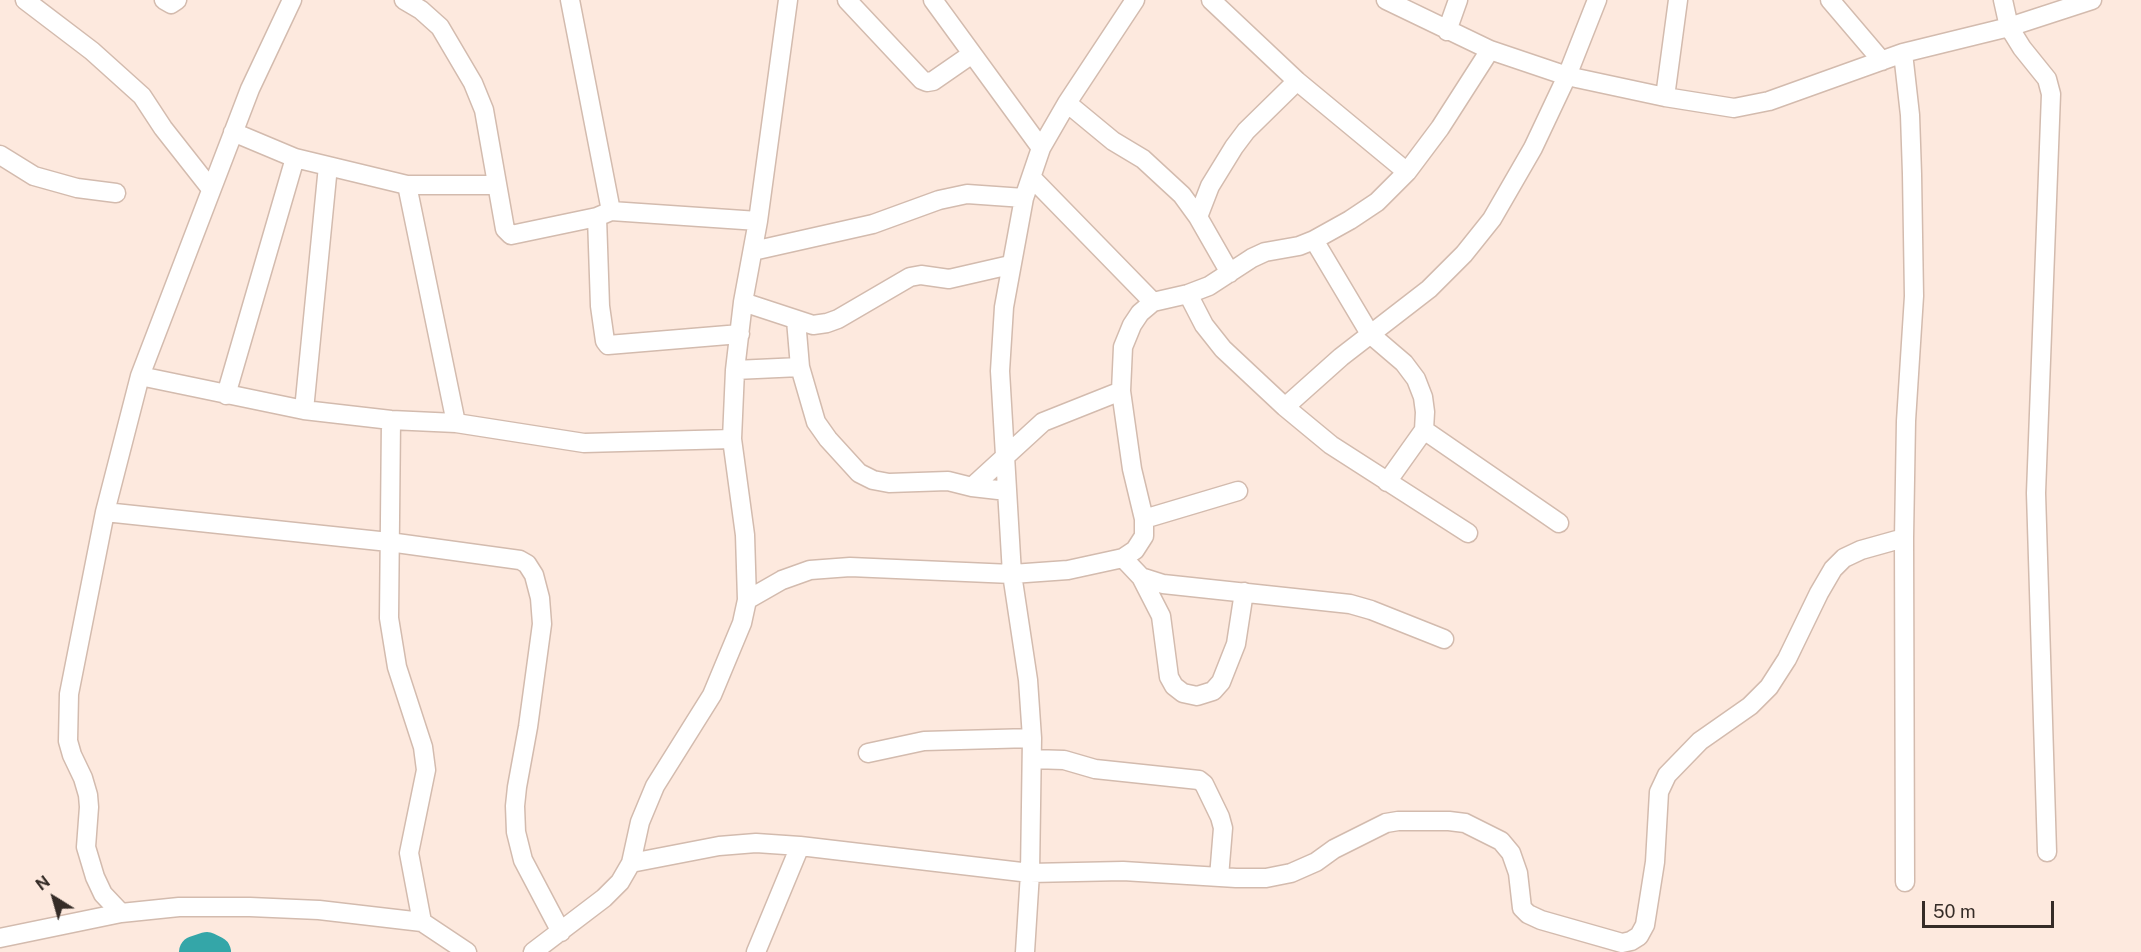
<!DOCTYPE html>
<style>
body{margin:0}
#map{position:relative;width:2141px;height:952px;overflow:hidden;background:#fde9de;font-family:"Public Sans",sans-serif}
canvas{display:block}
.north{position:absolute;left:24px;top:868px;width:60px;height:60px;-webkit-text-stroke:4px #fde9de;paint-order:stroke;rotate:323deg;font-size:16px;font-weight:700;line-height:24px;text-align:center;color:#352c27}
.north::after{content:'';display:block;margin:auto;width:21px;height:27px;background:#352c27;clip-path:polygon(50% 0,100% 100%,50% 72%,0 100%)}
.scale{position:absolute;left:1922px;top:901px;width:132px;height:27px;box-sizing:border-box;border:3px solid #352c27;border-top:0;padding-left:8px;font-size:18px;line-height:21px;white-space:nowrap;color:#352c27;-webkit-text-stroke:4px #fde9de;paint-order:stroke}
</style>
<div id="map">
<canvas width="2141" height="952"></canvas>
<div class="north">N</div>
<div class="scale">50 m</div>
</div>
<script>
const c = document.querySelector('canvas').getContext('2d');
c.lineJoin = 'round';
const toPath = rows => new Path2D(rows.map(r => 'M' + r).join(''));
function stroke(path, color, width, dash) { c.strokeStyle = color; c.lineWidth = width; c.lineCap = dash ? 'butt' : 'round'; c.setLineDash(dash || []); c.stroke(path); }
stroke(toPath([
 [195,952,207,948,215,952]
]), '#34a6a8', 32);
const minor = toPath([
 [25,0,92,51,142,96,163,128,211,189],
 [164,0,171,4,177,0],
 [404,0,421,10,440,27,473,83,484,110,505,229,511,235,597,217,611,211,758,221],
 [570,0,611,211],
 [847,0,922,80,927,82,933,81,972,54],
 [933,0,1041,148],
 [1135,0,1067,103,1041,148,1024,198,1004,307,1000,371,1012,574,1068,570,1123,558,1135,550,1144,536,1144,519,1132,469,1121,391,1123,347,1132,325,1140,313,1153,302,1188,294,1209,286,1252,258,1265,252,1299,246,1314,240,1350,220,1377,202,1407,172,1440,128,1490,50],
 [1211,0,1297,81,1407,172],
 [1386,0,1490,50,1567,76,1665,97,1734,108,1769,101,1903,53,2009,27,2092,0],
 [1830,0,1882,61],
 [2003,0,2009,27,2022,48,2047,79,2051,94,2036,493,2047,852],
 [1447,31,1458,0],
 [1903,53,1910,115,1912,174,1914,296,1906,421,1904,538,1905,882],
 [1665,97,1678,0],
 [1067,103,1113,141,1143,159,1182,195,1198,217,1230,273],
 [233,132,295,158,407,185,497,185],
 [0,155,34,176,77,188,116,193],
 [1032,178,1153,302],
 [407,185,456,423],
 [597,217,600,306,605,341,608,345,740,334],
 [1198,217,1210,186,1234,147,1246,131,1297,81],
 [1314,240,1370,334,1404,363,1416,379,1423,397,1425,412,1424,430],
 [753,251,873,224,939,200,967,194,1024,198],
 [1188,294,1204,325,1223,349,1285,407,1331,445,1468,533],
 [743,302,813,325,827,323,838,319,910,277,921,275,949,279,1010,265],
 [796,320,800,367,816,422,828,439,859,473,873,480,889,483,948,481,972,487,1007,491],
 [735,370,800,367],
 [140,376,304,410,391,420,456,423,584,443,732,439],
 [226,395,295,158],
 [1285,407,1341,357,1429,289,1464,254,1492,219,1533,148,1567,76,1597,0],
 [304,410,328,166],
 [391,420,389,618,397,667,423,747,426,770,409,853,422,922],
 [1387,482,1424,430,1559,523],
 [972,487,1043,422,1121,391],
 [105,512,389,542,520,560,527,564,534,575,540,598,542,624,528,727,517,787,515,806,516,832,523,860,561,932],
 [1144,519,1238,491],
 [1123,558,1141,577,1163,584,1350,604,1371,610,1444,639],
 [1141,577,1161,616,1169,677,1174,686,1183,693,1197,696,1213,691,1221,682,1236,644,1244,592],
 [747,600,782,580,810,570,850,567,1012,574,1028,680,1032,738,1030,873,1025,952],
 [868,753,924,741,1032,738],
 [1032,759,1064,760,1095,769,1199,780,1204,784,1220,817,1223,828,1219,877],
 [631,863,719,846,756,843,800,846,1030,873,1123,871,1236,878,1266,878,1291,873,1316,862,1334,849,1386,823,1398,821,1449,821,1465,823,1501,841,1511,853,1518,873,1522,908,1528,914,1541,920,1622,943,1631,941,1639,936,1645,925,1655,862,1659,792,1667,775,1700,741,1750,706,1769,687,1787,659,1819,593,1833,569,1844,558,1861,550,1904,538],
 [121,913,103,894,95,877,86,847,89,807,88,795,83,778,72,755,68,741,69,694,105,512,140,376,250,89,292,0],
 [0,938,121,913,179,907,250,907,319,910,422,922,467,952],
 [533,952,604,898,620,882,631,863,640,822,655,786,712,695,742,623,747,600,745,535,732,439,735,370,743,302,758,221,788,0],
 [756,952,800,846]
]);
stroke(minor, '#d3bbae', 21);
stroke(minor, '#fff', 18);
</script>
